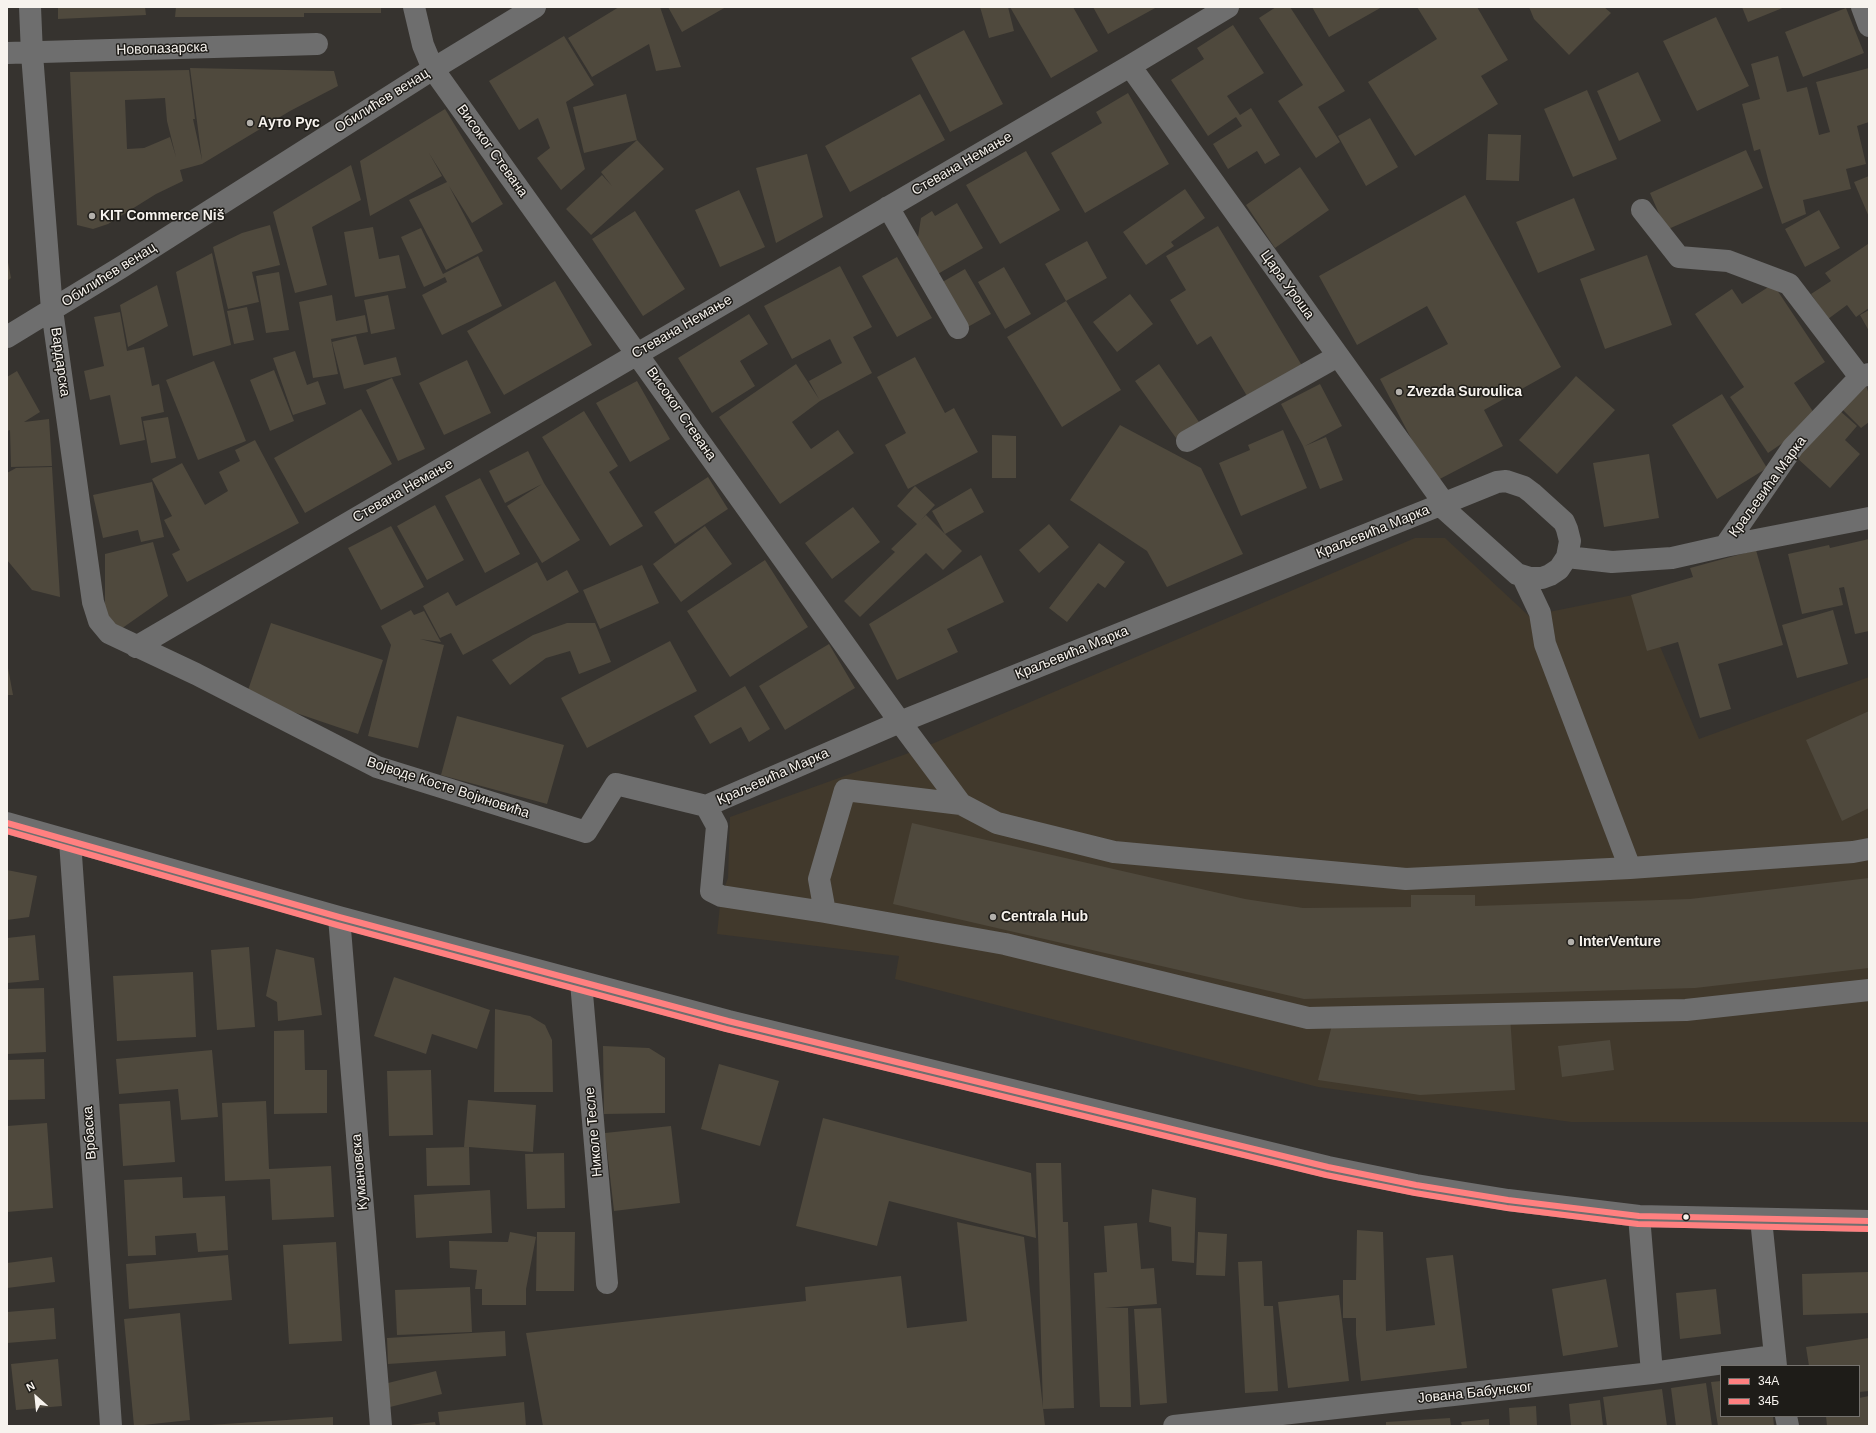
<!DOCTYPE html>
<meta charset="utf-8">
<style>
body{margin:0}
#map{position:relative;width:1876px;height:1433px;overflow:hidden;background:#36332f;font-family:Arial,sans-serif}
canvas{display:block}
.frame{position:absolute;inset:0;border:8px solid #f7f3ee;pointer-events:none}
.legend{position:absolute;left:1720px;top:1365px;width:140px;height:52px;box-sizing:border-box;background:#1e1c18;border:1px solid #75726e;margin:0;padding:5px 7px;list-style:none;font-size:12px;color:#f7f3ee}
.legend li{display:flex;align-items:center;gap:8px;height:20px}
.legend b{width:20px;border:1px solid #75726e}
.north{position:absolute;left:16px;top:1377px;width:40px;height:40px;-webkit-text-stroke:3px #1e1c18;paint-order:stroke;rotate:333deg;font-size:11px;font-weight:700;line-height:16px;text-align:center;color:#f7f3ee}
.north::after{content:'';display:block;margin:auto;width:14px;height:18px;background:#f7f3ee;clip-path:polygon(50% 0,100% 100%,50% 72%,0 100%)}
</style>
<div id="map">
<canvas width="1876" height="1433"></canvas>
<div class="frame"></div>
<ul class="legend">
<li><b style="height:5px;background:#ff8080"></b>34А</li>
<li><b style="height:5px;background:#ff8080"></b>34Б</li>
</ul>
<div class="north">N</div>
</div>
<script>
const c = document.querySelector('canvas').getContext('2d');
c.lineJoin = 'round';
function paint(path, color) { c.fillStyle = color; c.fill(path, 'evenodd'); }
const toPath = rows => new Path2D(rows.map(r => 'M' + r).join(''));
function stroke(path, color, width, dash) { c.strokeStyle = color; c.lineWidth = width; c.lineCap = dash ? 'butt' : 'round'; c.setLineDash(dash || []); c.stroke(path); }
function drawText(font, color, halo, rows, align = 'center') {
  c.font = font + ' Arial,sans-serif'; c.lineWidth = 3; c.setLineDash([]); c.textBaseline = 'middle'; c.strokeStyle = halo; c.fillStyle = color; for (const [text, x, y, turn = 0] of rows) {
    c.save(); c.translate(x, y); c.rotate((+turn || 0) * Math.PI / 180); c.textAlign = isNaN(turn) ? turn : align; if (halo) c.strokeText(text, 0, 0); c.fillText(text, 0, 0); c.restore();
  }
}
paint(toPath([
 [1415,538,1445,538,1529,616,1638,594,1699,739,1869,677,1869,1122,1571,1122,1318,1087,895,979,899,956,717,934,721,896,728,878,730,817,920,749]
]), '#41392c');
paint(toPath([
 [58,7,145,7,146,15,58,19],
 [176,7,381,7,381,13,304,13,304,17,175,17],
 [619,7,660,7,681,67,656,71,649,44,592,77,568,38],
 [668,7,726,7,682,32],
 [980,7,1008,7,1014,31,989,38],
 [1010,7,1073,7,1098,51,1051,78],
 [1093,7,1157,7,1108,34],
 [1276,7,1290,7,1345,91,1318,107,1340,142,1316,158,1278,101,1303,85,1259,18],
 [1312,7,1382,7,1329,37],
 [1417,7,1477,7,1508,60,1481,76,1498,104,1415,156,1368,82,1437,39],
 [1529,7,1604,7,1611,13,1569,55,1534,19],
 [1742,7,1785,7,1748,22],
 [1846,8,1864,53,1803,77,1785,32],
 [1716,17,1749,86,1697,111,1663,41],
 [1233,25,1264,73,1227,96,1240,115,1251,108,1280,155,1265,164,1257,151,1228,169,1213,144,1242,126,1236,117,1208,136,1171,80,1204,59,1197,48],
 [964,30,1003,104,950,132,911,58],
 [564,36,594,85,566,102,585,169,561,190,537,158,550,148,538,118,519,130,489,81],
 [1778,56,1787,92,1807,87,1819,135,1830,132,1816,82,1869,68,1869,122,1857,126,1866,164,1846,169,1851,189,1803,200,1806,214,1782,224,1770,187,1760,149,1754,151,1742,104,1760,99,1751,64],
 [190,68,334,71,338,86,290,111,202,164,180,170,183,181,156,194,108,224,93,229,77,225,70,72,189,70,195,119,193,119,202,160],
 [165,98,167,121,176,157,170,137,144,148,127,149,125,100],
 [1638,72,1661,121,1619,141,1597,91],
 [1587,90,1617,159,1573,177,1544,109],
 [1128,93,1169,164,1085,213,1051,153,1102,123,1096,112],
 [626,94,637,140,664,169,591,235,566,209,602,175,612,186,601,172,637,140,584,153,573,107],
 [920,94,945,140,850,192,825,146],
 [445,109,503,204,472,223,449,186,483,251,446,270,409,200,447,182,429,153,442,176,370,216,360,161],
 [1370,118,1398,167,1366,186,1338,136],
 [1488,134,1521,135,1519,181,1486,180],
 [1746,150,1763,188,1666,230,1650,193],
 [1026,151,1060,210,1000,244,966,185],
 [807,154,823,217,776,243,756,168],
 [351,165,361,200,312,227,327,285,295,293,273,212],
 [1300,167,1329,210,1275,248,1246,205],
 [1869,176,1869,217,1854,182],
 [1185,189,1205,218,1171,242,1174,246,1146,265,1123,232],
 [739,190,765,247,720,267,695,210],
 [1465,195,1561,367,1484,410,1503,446,1434,482,1380,379,1448,344,1427,306,1357,345,1319,276],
 [1574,198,1595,250,1538,273,1516,222],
 [957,203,983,248,936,275,917,243,921,218,932,211,935,216],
 [1819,210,1840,248,1805,267,1785,229],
 [635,211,685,289,643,316,592,239],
 [270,225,280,265,252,272,259,302,228,309,213,247,242,233],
 [1218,226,1304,369,1250,401,1211,336,1197,345,1170,300,1186,290,1166,256],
 [373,227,379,259,399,255,406,288,355,297,344,232],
 [421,228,443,274,478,256,502,306,442,335,422,295,447,282,445,277,424,287,401,237],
 [1087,241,1107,278,1066,301,1045,264],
 [1868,244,1869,308,1856,317,1847,305,1828,319,1811,294,1831,281,1825,273],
 [212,253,231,345,193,356,176,272],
 [1647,255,1672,325,1605,349,1580,279],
 [7,257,11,278,7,281],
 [897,257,932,318,897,337,862,276],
 [840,266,872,327,853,337,872,373,820,401,792,422,811,449,838,430,854,453,780,504,719,417,796,364,819,399,809,381,842,363,830,339,792,359,764,306],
 [1004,267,1031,314,1005,329,978,282],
 [965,269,991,314,964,329,939,284],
 [279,272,289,330,266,333,256,276],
 [555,281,592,345,504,395,467,331],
 [1773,284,1825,362,1794,383,1818,419,1768,453,1730,397,1744,387,1695,314,1732,289,1742,304],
 [157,285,168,326,128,347,120,305],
 [1130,294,1153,324,1117,352,1093,322],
 [332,295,336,321,365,315,368,332,331,339,338,374,313,378,299,302],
 [388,295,395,329,371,334,364,300],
 [1066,301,1121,390,1062,427,1007,337],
 [247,307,254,340,234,344,227,311],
 [1869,310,1869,331,1860,315],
 [120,312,127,351,144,347,152,386,159,384,164,412,141,417,145,440,120,445,110,395,90,400,84,371,104,366,94,317],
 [749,314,768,344,740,361,755,386,712,413,678,358],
 [356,336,364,365,396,357,401,375,344,389,332,342],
 [295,351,307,385,318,381,326,404,293,415,273,358],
 [915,357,945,413,954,408,978,452,908,489,885,445,906,433,877,377],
 [467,360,491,413,444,435,419,383],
 [214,361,246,441,198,460,166,380],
 [1159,364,1199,422,1176,438,1135,381],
 [274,370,294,421,270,431,250,380],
 [17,371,40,412,24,422,49,419,52,466,11,467,10,430,7,431,7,377],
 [1576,376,1615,410,1557,474,1519,440],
 [392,378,425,449,398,461,366,390],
 [637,381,670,439,630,462,596,403],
 [1865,383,1869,394,1869,422,1861,428,1839,406],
 [1320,384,1342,426,1305,446,1326,437,1343,480,1320,489,1303,446,1281,404],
 [1722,394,1767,468,1717,499,1672,425],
 [361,409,392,464,305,513,274,458],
 [1839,410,1857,426,1845,440,1860,454,1830,488,1797,458],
 [584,411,618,466,609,472,643,526,610,546,542,437],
 [168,417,176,458,151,463,143,421],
 [1120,425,1201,468,1243,554,1167,587,1147,551,1070,500],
 [1283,430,1307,488,1241,516,1219,463,1250,450,1248,445],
 [992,435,1016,436,1016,478,992,478],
 [255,440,299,523,187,582,172,554,180,550,164,520,172,516,152,479,182,463,205,505,228,491,219,472,240,461,235,450],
 [528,451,544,483,580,540,542,563,507,506,542,484,505,503,489,471],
 [1649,454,1659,518,1604,527,1593,463],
 [52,467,60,597,32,590,7,560,7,473,16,468],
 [708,477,728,509,675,544,654,512],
 [480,478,520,554,485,573,445,496],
 [152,482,164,537,141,542,138,530,103,538,93,495],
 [915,486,935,505,921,520,926,515,962,551,943,570,926,553,860,617,844,601,895,552,891,549,917,524,897,506],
 [971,488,984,512,945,534,932,511],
 [435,505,464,560,427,580,397,526],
 [853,507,880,542,832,579,805,543],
 [1049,524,1069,547,1039,573,1019,550],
 [391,526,424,587,381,610,348,548],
 [705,526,732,564,681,602,653,564],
 [1869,539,1869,631,1855,634,1844,587,1839,588,1843,605,1802,614,1788,554,1829,545,1830,548],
 [153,542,168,596,121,629,105,619,105,554],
 [1099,543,1125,562,1105,588,1098,583,1067,622,1049,608],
 [1756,550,1783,645,1718,664,1731,709,1700,718,1678,642,1647,651,1631,595,1693,577,1690,568],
 [981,555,1004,602,947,629,958,652,897,680,869,624],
 [765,560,808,627,730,677,687,611],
 [537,562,547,581,567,570,579,592,463,655,451,633,440,638,423,606,448,592,456,606],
 [642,565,659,603,600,629,583,590],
 [411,610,414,615,424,611,441,642,420,639,444,645,418,748,368,736,391,645,381,626],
 [1833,610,1848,664,1797,678,1782,625],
 [271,623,383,660,358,734,246,696],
 [567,623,595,623,611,662,579,674,570,651,546,658,510,685,492,660,533,635],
 [670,641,697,691,587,748,561,698],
 [829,644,855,688,785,730,759,686],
 [7,668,8,668,13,695,7,695],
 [745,686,770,729,749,742,741,727,710,744,694,716],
 [1869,711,1869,808,1842,821,1806,740],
 [457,716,564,745,547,804,441,775],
 [912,823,1245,899,1303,908,1411,907,1411,895,1475,895,1475,906,1690,899,1869,878,1869,968,1695,988,1304,999,893,904],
 [7,870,37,876,29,917,7,920],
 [35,935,39,980,7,983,7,938],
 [249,947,255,1027,217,1030,211,950],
 [276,949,314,958,322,1015,278,1021,277,1002,266,996],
 [193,972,196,1037,117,1041,113,976],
 [394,977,490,1010,477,1049,432,1034,426,1054,374,1036],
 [44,988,46,1052,7,1054,7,989],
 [495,1009,530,1016,545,1025,552,1040,553,1092,494,1092],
 [1510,1016,1515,1090,1420,1095,1318,1080,1332,1025],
 [304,1030,305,1070,327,1070,327,1113,274,1114,274,1031],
 [1610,1040,1614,1070,1562,1077,1558,1046],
 [603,1046,649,1048,665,1058,665,1113,604,1114],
 [212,1050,218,1117,181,1120,178,1089,119,1094,116,1059],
 [44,1059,45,1099,7,1100,7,1060],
 [719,1064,779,1081,760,1146,701,1129],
 [431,1070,433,1135,389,1136,387,1071],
 [468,1100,536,1105,533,1152,469,1147,470,1185,427,1186,426,1148,469,1147,464,1147],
 [170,1101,175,1162,123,1166,119,1104],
 [266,1101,269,1169,331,1166,334,1217,272,1220,270,1179,225,1181,222,1103],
 [823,1118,1031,1173,1036,1238,889,1201,877,1246,796,1226],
 [47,1123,53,1208,7,1212,7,1126],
 [671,1126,680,1203,614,1211,605,1133],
 [564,1153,565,1208,527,1209,525,1154],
 [1036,1163,1061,1163,1063,1222,1068,1222,1074,1408,1043,1409],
 [182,1177,183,1198,225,1196,228,1250,198,1252,196,1233,155,1236,156,1255,128,1256,124,1180],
 [1152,1189,1196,1198,1194,1263,1172,1261,1171,1227,1149,1222],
 [490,1190,492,1233,416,1238,414,1195],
 [957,1222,1024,1237,1045,1426,543,1426,526,1333,806,1301,805,1287,901,1276,907,1328,967,1321],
 [1137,1223,1141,1269,1154,1268,1157,1304,1105,1308,1128,1308,1131,1407,1100,1407,1094,1273,1107,1272,1104,1226],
 [1357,1230,1383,1232,1386,1331,1435,1325,1426,1258,1453,1255,1467,1368,1361,1381,1356,1335,1356,1318,1343,1318,1343,1280,1356,1280],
 [510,1232,536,1237,526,1289,526,1305,482,1305,482,1289,475,1289,477,1270,450,1268,449,1241,508,1242],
 [537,1232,575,1232,574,1291,536,1291],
 [1198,1232,1227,1234,1225,1276,1196,1275],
 [336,1242,342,1341,289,1344,283,1245],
 [228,1255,232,1300,129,1309,126,1264],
 [52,1257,55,1282,7,1288,7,1263],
 [1262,1261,1264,1306,1273,1306,1278,1391,1245,1393,1238,1262],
 [1868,1272,1869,1313,1803,1315,1802,1274],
 [1606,1279,1618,1347,1563,1356,1552,1289],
 [470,1287,472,1332,397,1335,395,1290],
 [1716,1289,1721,1334,1680,1339,1676,1293],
 [1339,1295,1349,1381,1288,1388,1278,1302],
 [54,1308,56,1339,7,1343,7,1312],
 [1161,1308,1167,1403,1140,1405,1134,1309],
 [180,1313,190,1420,134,1426,124,1319],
 [505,1331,506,1356,388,1364,387,1338],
 [1869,1338,1869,1391,1859,1392,1859,1366,1809,1366,1806,1347],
 [58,1359,62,1406,16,1410,11,1364],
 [436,1371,442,1394,390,1407,384,1384],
 [1721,1381,1721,1416,1773,1416,1774,1426,1718,1426,1711,1382],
 [1706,1383,1712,1426,1676,1426,1671,1388],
 [1662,1389,1667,1426,1607,1426,1603,1397],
 [1869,1396,1869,1426,1827,1426,1826,1416,1859,1416,1859,1398],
 [1600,1400,1603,1426,1571,1426,1569,1404],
 [524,1402,526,1426,440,1426,438,1412],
 [1536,1406,1537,1426,1510,1426,1509,1408],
 [333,1417,333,1426,209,1426,209,1425],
 [1450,1418,1451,1426,1386,1426,1386,1422],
 [1489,1419,1489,1426,1462,1426,1461,1422],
 [435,1422,436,1426,409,1426,409,1425]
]), '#4f493d');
stroke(toPath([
 [30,7,32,54,52,310,93,602,99,621,109,633,196,674,377,767,586,832,616,784,706,806],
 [414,7,423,45,433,69,900,722,961,804,997,823,1114,852,1406,879,1630,868,1853,852,1869,849],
 [1862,7,1869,26],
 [7,53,317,44],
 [1130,66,1444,503],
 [888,207,958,328],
 [1642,210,1679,257,1728,261,1789,284,1860,377],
 [7,337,120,268,433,69,535,7],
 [1187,441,1338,356],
 [1506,481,1524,487,1532,493,1564,522,1567,529,1570,541,1567,557,1559,569,1550,575,1542,578,1530,578,1517,574,1440,505,1497,482,1506,481],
 [1725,546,1793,447,1860,377,1869,374],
 [1567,557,1612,562,1672,558,1725,546,1869,518],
 [1523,577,1540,613,1545,644,1630,868],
 [136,647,1130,66,1228,7],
 [706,806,717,826,711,891,721,896,825,912,1005,944,1308,1018,1686,1010,1869,990],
 [706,806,900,722,1440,505],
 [7,823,339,917,728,1021,1328,1167,1416,1185,1508,1200,1639,1216,1869,1221],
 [70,841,111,1426],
 [825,912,819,879,845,790,961,804],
 [339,917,381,1426],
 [581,982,607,1283],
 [1639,1216,1652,1373],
 [1761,1219,1776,1366],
 [1786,1416,1788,1426],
 [1174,1426,1652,1373,1774,1356]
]), '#6e6e6e', 22);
stroke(toPath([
 [7,823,339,917,728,1021,1328,1167,1416,1185,1508,1200,1639,1216,1869,1221]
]), '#ff8080', 6);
stroke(toPath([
 [7,831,337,925,726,1029,1326,1175,1415,1193,1507,1208,1638,1224,1869,1229]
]), '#ff8080', 6);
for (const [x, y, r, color] of [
 [250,123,4,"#b3b0ab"],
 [92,216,4,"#b3b0ab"],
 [1399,392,4,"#b3b0ab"],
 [993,917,4,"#b3b0ab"],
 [1571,942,4,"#b3b0ab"],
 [1686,1217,3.5,"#f7f3ee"]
]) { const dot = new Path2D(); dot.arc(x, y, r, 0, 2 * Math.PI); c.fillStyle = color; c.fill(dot); stroke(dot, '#1e1c18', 1.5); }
drawText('14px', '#f7f3ee', '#1e1c18', [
 ["Новопазарска",162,49,-2],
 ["Обилићев венац",382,101,-32],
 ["Високог Стевана",492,151,54],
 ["Стевана Немање",962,164,-30],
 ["Обилићев венац",109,275,-32],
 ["Цара Уроша",1287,285,54],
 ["Стевана Немање",682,327,-30],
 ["Вардарска",60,362,82],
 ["Високог Стевана",681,414,55],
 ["Краљевића Марка",1768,487,-54],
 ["Стевана Немање",403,491,-30],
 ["Краљевића Марка",1373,532,-22],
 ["Краљевића Марка",1072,653,-22],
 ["Краљевића Марка",773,777,-24],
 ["Војводе Косте Војиновића",448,788,18],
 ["Николе Тесле",594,1132,-95],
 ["Врбаска",90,1133,-94],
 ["Кумановска",360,1172,-95],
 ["Јована Бабунског",1475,1393,-6]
]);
drawText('bold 14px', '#f7f3ee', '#1e1c18', [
 ["Ауто Рус",258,123],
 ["KIT Commerce Niš",100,216],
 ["Zvezda Suroulica",1407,392],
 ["Centrala Hub",1001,917],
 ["InterVenture",1579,942]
], 'left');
</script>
